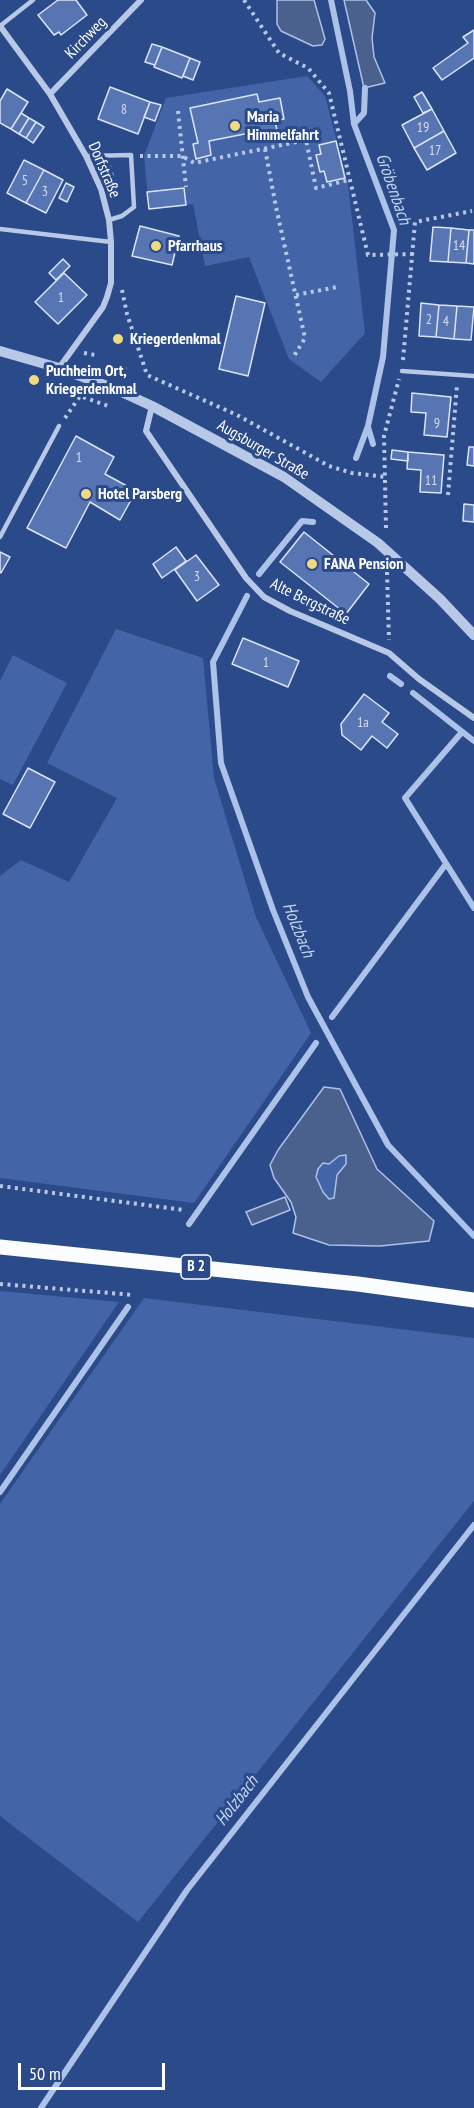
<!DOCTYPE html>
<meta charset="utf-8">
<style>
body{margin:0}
#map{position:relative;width:474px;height:2108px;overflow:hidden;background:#2b4a89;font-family:"PT Sans Narrow",sans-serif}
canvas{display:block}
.scale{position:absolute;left:18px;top:2063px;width:147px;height:27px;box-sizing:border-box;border:3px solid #fff;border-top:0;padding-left:8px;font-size:18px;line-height:21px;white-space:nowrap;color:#fff;-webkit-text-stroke:4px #2b4a89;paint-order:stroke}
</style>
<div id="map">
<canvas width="474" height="2108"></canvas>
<div class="scale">50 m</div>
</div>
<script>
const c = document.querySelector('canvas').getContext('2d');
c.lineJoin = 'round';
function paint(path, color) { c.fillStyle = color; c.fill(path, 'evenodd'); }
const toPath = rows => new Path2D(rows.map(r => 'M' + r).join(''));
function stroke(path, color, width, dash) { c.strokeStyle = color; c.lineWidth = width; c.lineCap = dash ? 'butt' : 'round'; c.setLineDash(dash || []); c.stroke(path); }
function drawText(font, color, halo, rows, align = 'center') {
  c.font = font + ' "PT Sans Narrow",sans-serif'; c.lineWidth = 6; c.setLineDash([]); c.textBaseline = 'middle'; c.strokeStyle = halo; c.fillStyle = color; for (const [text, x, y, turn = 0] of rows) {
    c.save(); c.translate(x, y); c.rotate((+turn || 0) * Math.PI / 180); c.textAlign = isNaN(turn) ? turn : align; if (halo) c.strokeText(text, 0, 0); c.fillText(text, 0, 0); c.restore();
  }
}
paint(toPath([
 [307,76,325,96,348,184,365,333,321,382,289,359,249,257,205,266,193,204,149,209,144,156,166,98],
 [116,629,203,658,214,778,256,917,311,1033,194,1203,0,1178,0,876,21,860,69,882,117,798,47,763],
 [13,655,67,683,13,785,0,779,0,681],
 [346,1155,346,1164,337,1175,334,1198,329,1199,323,1192,316,1177,318,1169,323,1163],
 [0,1291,119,1302,0,1475],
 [144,1298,474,1338,474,1501,138,1922,0,1816,0,1504]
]), '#4365a7');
const water = toPath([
 [277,0,314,0,325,39,322,45,313,46,281,31,277,24,277,0],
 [344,0,366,0,375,13,372,38,374,57,385,83,364,88,344,0],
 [324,1087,340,1089,377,1169,434,1221,429,1241,380,1246,329,1245,293,1233,296,1217,291,1202,274,1178,270,1165,278,1150,324,1087],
 [339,1156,346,1155,346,1164,337,1175,334,1198,329,1199,323,1192,316,1177,318,1169,323,1163,329,1164,339,1156],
 [285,1197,290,1210,252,1225,246,1212,285,1197]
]);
paint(water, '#4a608d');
stroke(water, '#adc2e8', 1.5);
stroke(toPath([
 [331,0,350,91,354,124,394,230,383,357,368,426,356,458],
 [354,124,364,113,365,88],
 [368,427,373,444],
 [259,574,302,521,313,522],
 [247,596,213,662,221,763,273,910,308,997,388,1145,474,1236],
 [390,676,401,684],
 [413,693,474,741],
 [462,732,405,798,474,908],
 [332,1017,446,864],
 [189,1224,316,1043],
 [0,1492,128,1307],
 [41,2108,187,1890,474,1525]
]), '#adc2e8', 6);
const building = toPath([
 [58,0,76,0,87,15,61,35,59,32,54,35,38,15,58,0],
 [474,30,474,58,442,80,433,68,468,43,463,37,474,30],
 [152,44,162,47,155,65,145,62,152,44],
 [162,47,190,58,182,78,154,67,162,47],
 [190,58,200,62,193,80,183,76,190,58],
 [110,87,150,102,138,134,98,119,110,87],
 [7,89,28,102,11,129,0,123,0,101,7,89],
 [422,92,432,109,423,113,414,97,422,92],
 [257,94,259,102,280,98,284,119,275,121,279,139,262,142,260,131,209,141,211,155,196,159,193,144,198,143,190,108,257,94],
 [150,102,161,105,155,121,144,117,150,102],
 [432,109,444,131,414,148,402,125,432,109],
 [21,113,29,118,19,134,11,129,21,113],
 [29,118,36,122,26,138,19,134,29,118],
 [36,122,44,127,33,143,26,138,36,122],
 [444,131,456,153,427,170,414,148,444,131],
 [336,141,345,178,327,182,324,171,320,172,316,155,321,154,319,145,336,141],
 [24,160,44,170,26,203,7,193,24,160],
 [44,170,63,180,46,213,26,203,44,170],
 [66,183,74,187,67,202,59,198,66,183],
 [184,188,186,205,149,209,147,192,184,188],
 [140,226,179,236,172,265,132,256,140,226],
 [433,227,451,228,448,262,430,261,433,227],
 [451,228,469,230,466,263,448,262,451,228],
 [469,230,474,230,474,264,466,263,469,230],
 [63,259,70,266,56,280,49,273,63,259],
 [64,273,87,295,58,324,35,302,64,273],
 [236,296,265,303,248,376,219,369,236,296],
 [421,303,439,305,436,337,419,336,421,303],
 [439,305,457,306,454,339,436,337,439,305],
 [457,306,474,307,471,340,454,339,457,306],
 [412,393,451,397,447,437,424,435,426,413,411,412,412,393],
 [76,436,114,457,105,474,136,491,120,520,90,502,66,548,27,528,76,436],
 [469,447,474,447,474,466,467,465,469,447],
 [392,450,408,452,408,461,391,459,392,450],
 [408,452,444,455,441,493,420,492,421,470,407,469,408,452],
 [464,504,474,505,474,522,463,521,464,504],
 [304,532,369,584,346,614,280,562,304,532],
 [176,547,186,561,162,578,153,564,176,547],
 [0,552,10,557,1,573,0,572,0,552],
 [196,555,219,585,197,601,175,570,196,555],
 [243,638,299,661,288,687,232,664,243,638],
 [364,694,389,713,382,722,398,734,387,748,372,736,361,750,342,735,341,724,364,694],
 [28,768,55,782,30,828,3,814,28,768]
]);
paint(building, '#5775b2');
stroke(building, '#dce5f7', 1.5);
stroke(toPath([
 [244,0,279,53,308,68,329,93,368,255,414,254],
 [178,111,186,187],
 [265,149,276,207,305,338,294,356],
 [140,156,182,156,194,163,306,140,316,188,349,180],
 [109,166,118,196],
 [122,290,127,314,147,375,237,415,329,466,352,473,386,477],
 [296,295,337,287],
 [84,353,95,355],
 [403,360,415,222,472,211],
 [121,376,125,367],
 [65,418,80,396,108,406,110,403],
 [448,495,457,385],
 [386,528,384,436,399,379],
 [387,572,389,640],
 [0,1186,184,1210],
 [0,1284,134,1295]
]), '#b8c9e8', 4, [3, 4.5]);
stroke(toPath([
 [0,26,33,0],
 [86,156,131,155,134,207,122,216,109,220],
 [0,229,111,242],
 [402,371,474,376],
 [0,537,59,426]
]), '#b8c9e8', 4.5);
stroke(toPath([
 [0,26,50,94,86,156,101,189,109,220,111,242,111,283,107,297,103,307,59,368],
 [50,94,141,0],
 [152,406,146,431,246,578,264,597,290,611,389,653,419,679,474,718]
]), '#b8c9e8', 6);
stroke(toPath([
 [0,351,59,368,115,389,152,406,284,477,378,543,440,599,474,635]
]), '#b8c9e8', 10);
stroke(toPath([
 [0,1247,358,1284,474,1300]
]), '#fafcfe', 15);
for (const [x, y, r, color] of [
 [235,126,6,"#eeda81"],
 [156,246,6,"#eeda81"],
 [118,339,6,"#eeda81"],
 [34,380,6,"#eeda81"],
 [86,494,6,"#eeda81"],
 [312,564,6,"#eeda81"]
]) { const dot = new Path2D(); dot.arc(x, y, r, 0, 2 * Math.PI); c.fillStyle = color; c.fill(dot); stroke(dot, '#2b4a89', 2); }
drawText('14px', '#d5dcec', null, [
 ["8",124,110],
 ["19",423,128],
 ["17",435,151],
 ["5",25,181],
 ["3",45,192],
 ["14",459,246],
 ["1",61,298],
 ["2",429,320],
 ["4",446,322],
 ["9",437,424],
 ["1",79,458],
 ["11",431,481],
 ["3",197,577],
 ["1",266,663],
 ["1a",363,723]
]);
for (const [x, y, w] of [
 [196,1267,30]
]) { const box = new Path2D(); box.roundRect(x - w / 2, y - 12, w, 24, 4.5); c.fillStyle = '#2b4a89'; c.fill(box); stroke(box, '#fff', 1.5); }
drawText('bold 15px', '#fff', null, [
 ["B 2",196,1267]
]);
drawText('16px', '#fff', '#2b4a89', [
 ["Kirchweg",86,38,-46],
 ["Dorfstraße",104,170,67],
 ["Augsburger Straße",263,450,30],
 ["Alte Bergstraße",310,602,26]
]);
drawText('bold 16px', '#fff', '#2b4a89', [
 ["Maria",247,117],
 ["Himmelfahrt",247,135],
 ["Pfarrhaus",168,246],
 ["Kriegerdenkmal",130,339],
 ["Puchheim Ort,",46,371],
 ["Kriegerdenkmal",46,389],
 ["Hotel Parsberg",98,494],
 ["FANA Pension",324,564]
], 'left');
drawText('italic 18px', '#c4d3f0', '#2b4a89', [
 ["Gröbenbach",393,189,71],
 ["Holzbach",298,930,68],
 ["Holzbach",237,1801,-52]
]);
</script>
